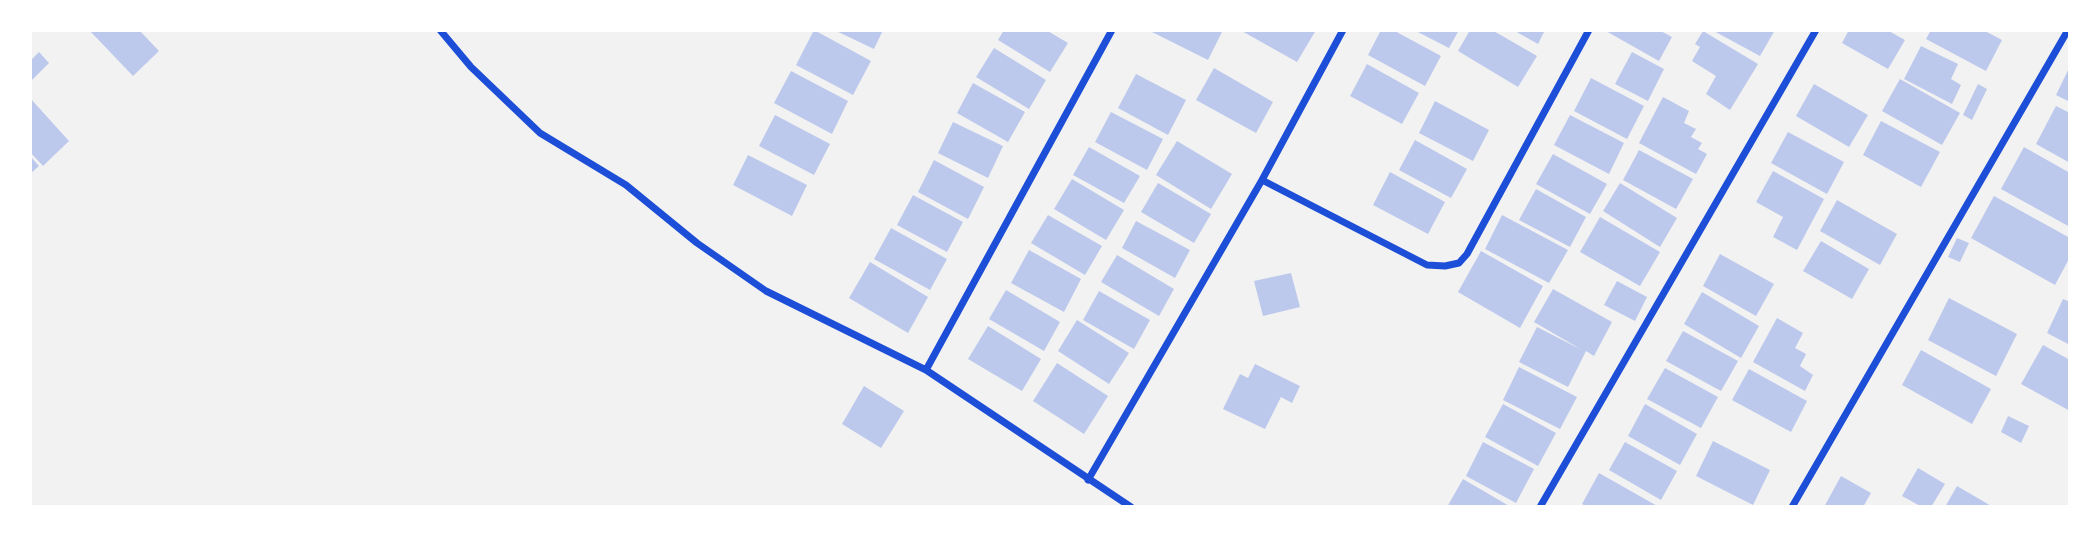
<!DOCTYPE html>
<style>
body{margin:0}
#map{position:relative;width:2100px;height:537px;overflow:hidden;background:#f2f2f2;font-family:Karla,sans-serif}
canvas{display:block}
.frame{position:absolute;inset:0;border:32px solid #fff;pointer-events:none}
</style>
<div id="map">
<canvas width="2100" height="537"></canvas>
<div class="frame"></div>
</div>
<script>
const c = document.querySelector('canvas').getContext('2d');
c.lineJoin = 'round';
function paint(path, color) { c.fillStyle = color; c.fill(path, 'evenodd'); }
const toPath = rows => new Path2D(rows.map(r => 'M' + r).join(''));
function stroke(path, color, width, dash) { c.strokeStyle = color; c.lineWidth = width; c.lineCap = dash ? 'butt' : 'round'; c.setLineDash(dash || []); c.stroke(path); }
paint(toPath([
 [91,30,139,30,159,51,133,76,90,31],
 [814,30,871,61,853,95,796,65],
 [834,30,883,30,874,49],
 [1004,30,1046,30,1068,43,1050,72,998,40],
 [1148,30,1223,30,1208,60],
 [1240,30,1316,30,1297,62],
 [1381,30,1393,30,1441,56,1425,86,1368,55],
 [1414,30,1459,30,1449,48],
 [1470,30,1492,30,1537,56,1518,87,1458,51],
 [1513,30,1545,30,1538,44],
 [1604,30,1659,30,1672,37,1659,61],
 [1712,30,1775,30,1760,56],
 [1849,30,1887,30,1905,40,1888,69,1842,43],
 [1931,30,1983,30,2002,40,1986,71,1926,39],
 [1703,31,1758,64,1730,110,1706,94,1716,76,1692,61,1700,47,1695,44],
 [1921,46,1958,64,1951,79,1961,85,1952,104,1904,79],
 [994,48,1046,80,1029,109,976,77],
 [39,52,49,63,32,80,30,77,30,61],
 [1632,52,1664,69,1648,101,1615,84],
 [1367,64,1419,93,1402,124,1350,96],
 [2070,66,2070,102,2056,95],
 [1214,68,1273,102,1256,133,1196,100],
 [791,71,848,101,832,134,774,103],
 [1136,74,1186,100,1168,135,1118,108],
 [1591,78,1644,106,1627,139,1574,111],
 [1900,79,1960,113,1942,145,1882,111],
 [973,83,1025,112,1008,142,957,113],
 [1814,84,1868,115,1849,147,1796,116],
 [1978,84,1987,89,1972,120,1963,115],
 [1663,97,1689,111,1684,123,1696,129,1691,137,1702,143,1698,149,1707,154,1696,174,1639,143],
 [30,98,69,141,43,166,30,152],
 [1435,101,1489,130,1473,161,1419,133],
 [2056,106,2070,113,2070,163,2036,144],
 [1111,112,1163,139,1147,170,1095,142],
 [775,115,830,144,814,175,759,146],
 [1570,115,1624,143,1609,174,1554,145],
 [1881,121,1940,152,1921,187,1863,155],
 [953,122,1003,146,988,178,938,153],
 [1788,132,1844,162,1827,194,1771,163],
 [1415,140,1467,169,1451,198,1399,170],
 [1177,141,1232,174,1211,209,1156,175],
 [1089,147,1140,176,1124,203,1073,175],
 [2024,147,2070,173,2070,227,2001,189],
 [1639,150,1693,179,1676,209,1623,180],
 [1553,154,1607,184,1590,214,1536,184],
 [748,155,807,185,792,216,733,185],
 [30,156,39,166,30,174],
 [934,160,984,187,968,219,918,192],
 [1773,171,1824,199,1797,250,1773,237,1783,217,1756,202],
 [1390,172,1445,202,1428,234,1373,205],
 [1072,179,1124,210,1106,240,1054,209],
 [1158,183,1211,214,1194,243,1141,212],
 [1620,183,1677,218,1660,247,1603,211],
 [1536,189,1586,217,1570,247,1519,220],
 [913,195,963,222,947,252,897,225],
 [1994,196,2070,238,2070,257,2055,285,1971,238],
 [1837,200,1897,234,1880,265,1820,231],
 [1048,215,1102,246,1085,275,1031,243],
 [1502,215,1568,250,1549,283,1485,249],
 [1600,217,1660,252,1640,286,1580,252],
 [1136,221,1190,250,1175,278,1122,248],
 [891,228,947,259,930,290,874,259],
 [1957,238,1969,243,1960,262,1948,257],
 [1821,241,1869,269,1852,299,1803,271],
 [1029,250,1081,279,1064,312,1011,283],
 [1481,251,1543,286,1520,328,1458,292],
 [1720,254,1774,284,1756,316,1703,286],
 [1117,255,1174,289,1159,316,1101,282],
 [870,262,928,297,908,333,849,298],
 [1291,273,1300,307,1263,316,1254,281],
 [1617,281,1647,297,1635,321,1604,305],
 [1553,289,1612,322,1594,356,1586,351,1568,387,1519,362,1537,327,1582,350,1534,322],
 [1006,290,1060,322,1044,351,989,319],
 [1099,291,1150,320,1134,349,1083,320],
 [1702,292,1759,326,1741,358,1684,324],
 [1949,298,2017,334,1996,376,1928,340],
 [2063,299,2070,302,2070,345,2047,333],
 [1777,318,1803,333,1795,348,1806,354,1800,366,1813,375,1805,391,1753,362],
 [1077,320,1129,353,1109,384,1058,351],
 [988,326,1041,359,1022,391,968,359],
 [1683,331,1738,361,1721,391,1666,361],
 [2043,345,2070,360,2070,411,2021,384],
 [1921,350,1991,389,1972,424,1902,385],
 [1057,363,1108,396,1084,434,1033,401],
 [1255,364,1300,386,1292,403,1281,397,1265,429,1223,409,1240,374,1248,378],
 [1519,367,1577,397,1560,429,1503,400],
 [1665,368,1718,397,1701,428,1647,399],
 [1749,369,1807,401,1791,432,1732,400],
 [864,386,904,411,881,448,842,424],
 [1503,404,1556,433,1538,466,1485,437],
 [1645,404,1697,434,1680,465,1628,436],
 [2008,416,2029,426,2021,443,2001,432],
 [1713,441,1770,470,1753,505,1696,476],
 [1483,442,1534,469,1516,503,1466,476],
 [1625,442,1677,471,1661,500,1609,470],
 [1918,468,1945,484,1931,507,1922,507,1902,496],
 [1599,473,1659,507,1587,507,1582,504],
 [1841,476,1871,493,1863,507,1824,507],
 [1463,479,1511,507,1447,507],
 [1957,486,1993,507,1945,507]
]), '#bdc9ec');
stroke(toPath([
 [440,30,471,67,540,133,626,185,697,243,766,291,926,370,1131,507],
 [1262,180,1427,265,1445,266,1459,263,1467,254,1589,30],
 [926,370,1112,30],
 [1088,480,1262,180,1343,30],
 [1540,507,1816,30],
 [1792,507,2068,30]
]), '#1d4ed8', 7);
</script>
